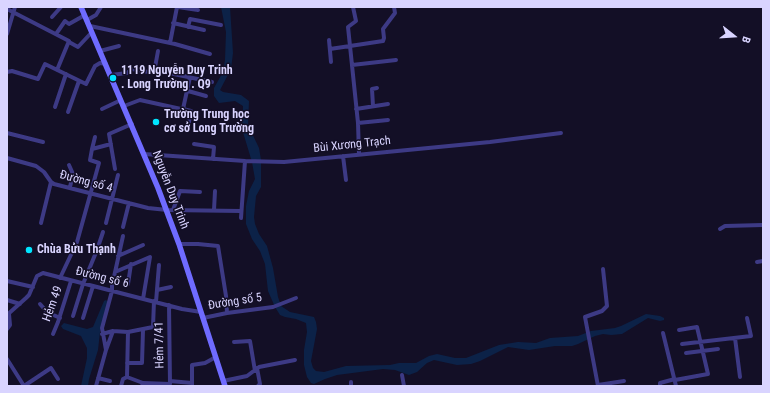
<!DOCTYPE html>
<meta charset="utf-8">
<style>
body{margin:0}
#map{position:relative;width:770px;height:393px;overflow:hidden;background:#130f26;font-family:"Roboto Condensed",sans-serif}
canvas{display:block}
.frame{position:absolute;inset:0;border:8px solid #d9d4ff;pointer-events:none}
.north{position:absolute;left:714px;top:16px;width:40px;height:40px;-webkit-text-stroke:3px #130f26;paint-order:stroke;rotate:107deg;font-size:11px;font-weight:700;line-height:16px;text-align:center;color:#d9d4ff}
.north::after{content:'';display:block;margin:auto;width:14px;height:18px;background:#d9d4ff;clip-path:polygon(50% 0,100% 100%,50% 72%,0 100%)}
</style>
<div id="map">
<canvas width="770" height="393"></canvas>
<div class="frame"></div>
<div class="north">B</div>
</div>
<script>
const c = document.querySelector('canvas').getContext('2d');
c.lineJoin = 'round';
function paint(path, color) { c.fillStyle = color; c.fill(path, 'evenodd'); }
const toPath = rows => new Path2D(rows.map(r => 'M' + r).join(''));
function stroke(path, color, width, dash) { c.strokeStyle = color; c.lineWidth = width; c.lineCap = dash ? 'butt' : 'round'; c.setLineDash(dash || []); c.stroke(path); }
function drawText(font, color, halo, rows, align = 'center') {
  c.font = font + ' "Roboto Condensed",sans-serif'; c.lineWidth = 3; c.setLineDash([]); c.textBaseline = 'middle'; c.strokeStyle = halo; c.fillStyle = color; for (const [text, x, y, turn = 0] of rows) {
    c.save(); c.translate(x, y); c.rotate((+turn || 0) * Math.PI / 180); c.textAlign = isNaN(turn) ? turn : align; if (halo) c.strokeText(text, 0, 0); c.fillText(text, 0, 0); c.restore();
  }
}
paint(toPath([
 [221,7,230,7,233,53,231,69,220,90,223,92,241,95,249,101,248,125,259,148,261,160,261,187,256,196,254,217,255,224,259,234,267,246,273,268,278,297,281,306,290,312,314,317,316,322,317,329,311,361,313,368,316,371,324,372,346,366,390,365,399,363,416,363,429,356,437,354,455,358,466,358,499,345,518,342,536,343,550,338,578,336,591,331,615,328,621,326,646,314,660,316,664,318,664,320,660,321,648,318,622,334,611,335,603,334,595,336,578,344,572,346,555,346,529,350,508,347,480,361,471,364,457,365,434,360,427,363,417,372,409,375,395,370,383,369,337,375,325,379,314,384,311,383,307,377,304,365,304,350,307,332,306,323,296,319,285,317,280,315,275,307,268,291,265,264,260,251,252,239,246,224,246,206,249,191,255,179,252,162,242,129,243,106,235,101,219,103,214,96,214,88,223,72,225,60,226,32],
 [106,300,108,302,100,332,98,350,89,379,88,386,81,386,87,358,87,348,81,336,63,329,61,326,64,323,87,329,93,327,104,301]
]), '#0c2248');
stroke(toPath([
 [178,7,198,10],
 [7,9,69,41,57,70],
 [52,17,61,7],
 [87,20,96,15,101,7],
 [173,23,204,30],
 [90,26,175,44,210,54],
 [188,27,190,19,221,25],
 [7,34,15,7],
 [56,34,65,21,69,24,85,15],
 [329,40,331,62],
 [69,42,78,47,92,32],
 [170,43,177,7],
 [330,49,350,46,348,27,356,21,353,7],
 [100,51,119,46],
 [352,65,396,60],
 [7,72,12,71,38,79,45,64,86,84,95,66,100,63,106,64],
 [169,73,212,82],
 [111,75,127,73,132,69,154,73,158,51],
 [188,91,206,96],
 [124,106,140,100,181,109,183,109,190,77],
 [373,106,372,89,377,88],
 [55,107,66,74],
 [102,109,121,100],
 [183,109,191,111,188,127],
 [356,109,388,104],
 [68,112,79,81],
 [358,123,388,120],
 [7,133,43,142],
 [194,144,214,147,213,159],
 [92,149,95,137],
 [144,154,245,161,284,162,490,142,561,133],
 [359,154,358,123,350,46,383,41,384,38,383,29,395,13,394,7],
 [343,156,346,180],
 [7,158,36,166,44,172,51,182,54,184,148,208,167,210,241,211],
 [69,165,73,174,70,187],
 [115,169,109,134,132,124],
 [173,210,180,191,200,192],
 [214,210,215,191],
 [241,218,245,161],
 [41,223,51,182],
 [106,223,118,175],
 [123,227,129,203],
 [720,229,725,226,763,225],
 [179,244,198,244,218,246,226,296,227,313],
 [118,256,143,245],
 [757,262,763,261],
 [115,272,150,257,143,299],
 [60,278,77,242,99,163,90,160,92,149,111,144],
 [7,281,33,287],
 [128,284,131,264],
 [157,290,171,287],
 [7,300,20,304],
 [156,302,159,265],
 [40,304,47,312,60,318],
 [7,315,26,298,29,295,37,276,43,273,182,309,201,312],
 [73,316,83,284,97,250,103,232],
 [83,318,93,286],
 [203,318,227,313,273,307,296,298],
 [7,329,10,325,9,314],
 [113,331,128,332],
 [663,333,676,386],
 [53,334,58,322,71,281],
 [102,334,113,331,106,350],
 [735,338,740,377],
 [234,342,250,341,255,371],
 [682,344,751,336,747,318],
 [686,353,718,349],
 [7,359,24,386],
 [127,363,142,363,143,330],
 [257,368,260,384,258,386],
 [402,375,404,386],
 [127,377,143,383,142,386],
 [98,378,110,381],
 [675,380,708,374,697,327,679,330],
 [170,381,192,383],
 [223,381,247,376,259,367,295,360],
 [351,382,351,386],
 [143,383,170,384,169,305],
 [598,385,624,381],
 [24,386,51,368,58,379],
 [96,386,106,350,102,328,112,291,112,286,123,236],
 [121,386,123,379,127,377,128,332,153,327,154,301],
 [192,386,192,365,205,363,216,357],
 [598,386,585,317,602,311,607,306,603,269],
 [660,386,660,383,675,379]
]), '#3d3a85', 4);
stroke(toPath([
 [81,7,158,188,179,244,225,386]
]), '#6f6bff', 5.5);
for (const [x, y, r, color] of [
 [113,78,4,"#00e5ff"],
 [156,122,4,"#00e5ff"],
 [29,250,4,"#00e5ff"]
]) { const dot = new Path2D(); dot.arc(x, y, r, 0, 2 * Math.PI); c.fillStyle = color; c.fill(dot); stroke(dot, '#130f26', 1.5); }
drawText('bold 12px', '#d9d4ff', '#130f26', [
 ["1119 Nguyễn Duy Trinh",121,71],
 [". Long Trường . Q9",121,85],
 ["Trường Trung học",164,115],
 ["cơ sở Long Trường",164,129],
 ["Chùa Bửu Thạnh",37,250]
], 'left');
drawText('12px', '#d9d4ff', '#130f26', [
 ["Bùi Xương Trạch",352,145,-6],
 ["Đường số 4",86,182,15],
 ["Nguyễn Duy Trinh",170,190,69],
 ["Đường số 6",102,278,14],
 ["Đường số 5",235,302,-9],
 ["Hẻm 49",53,304,-70],
 ["Hẻm 7/41",160,345,-91]
]);
</script>
